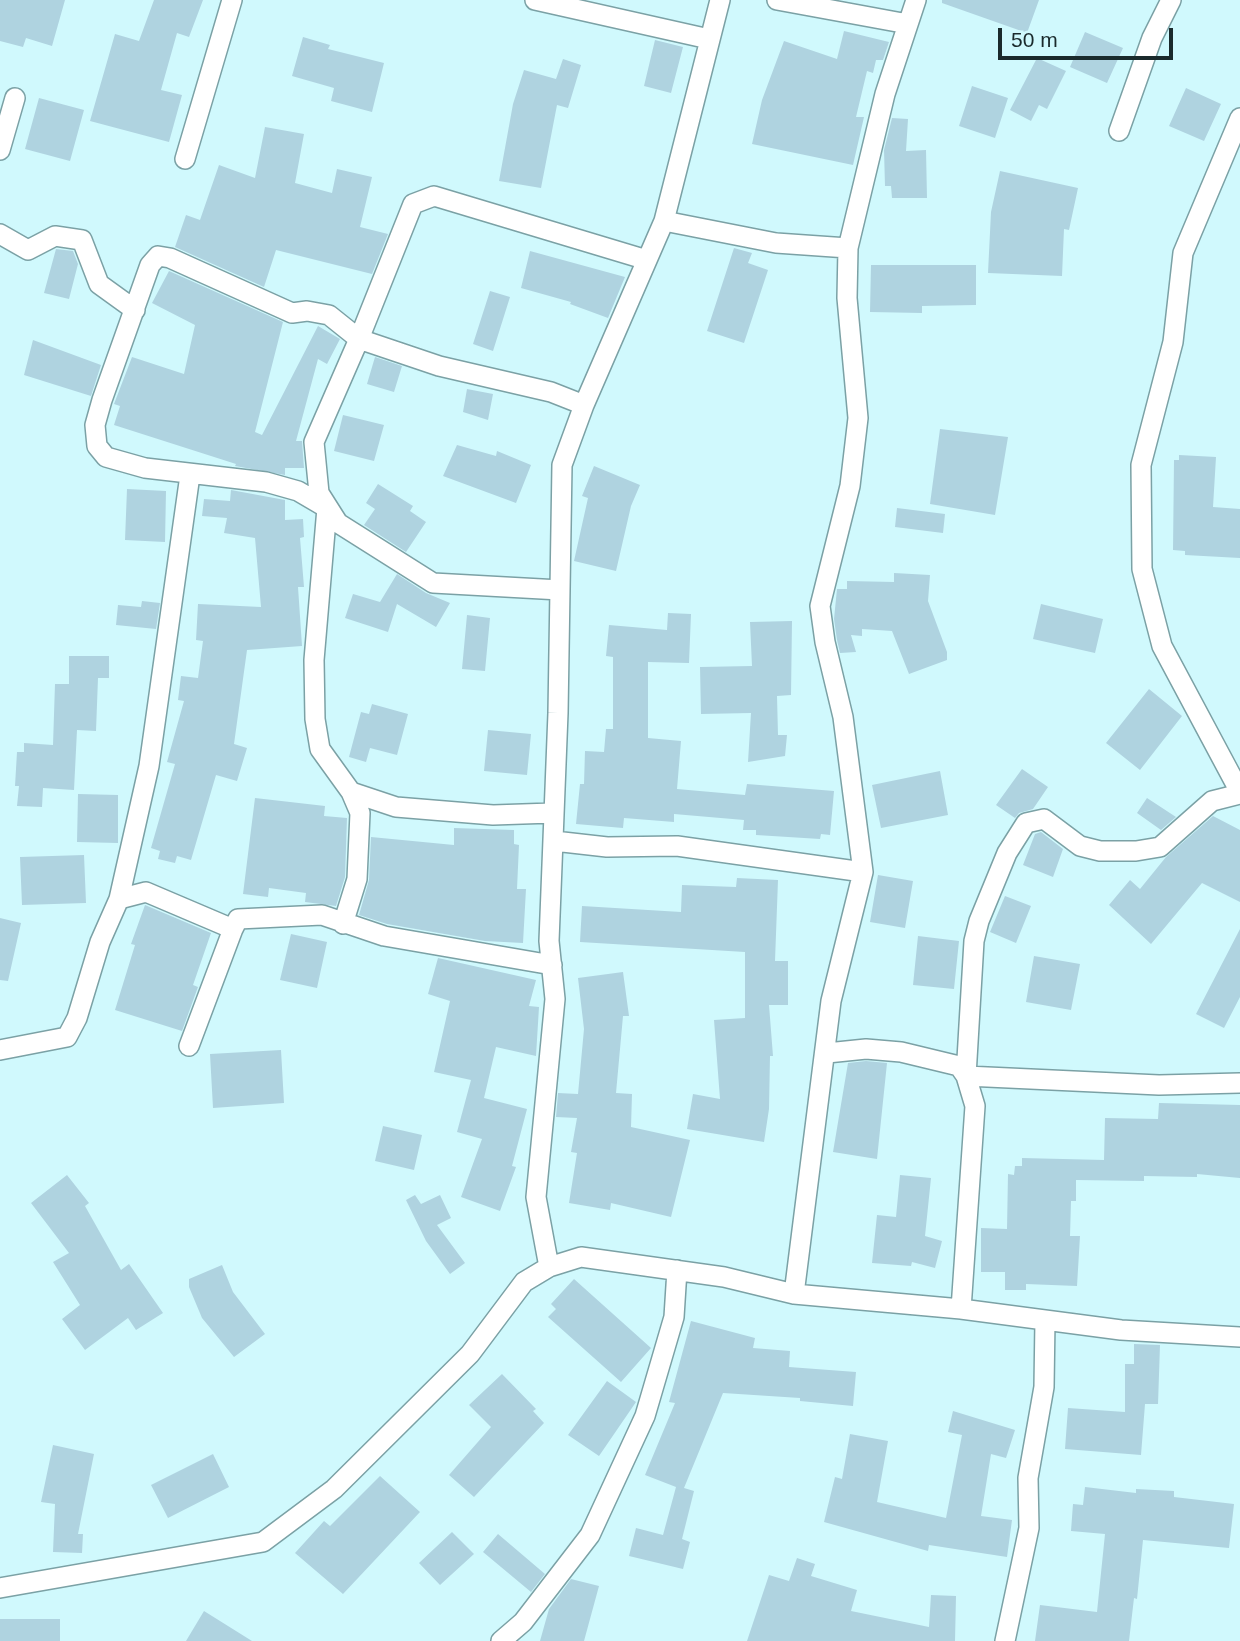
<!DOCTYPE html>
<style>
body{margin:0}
#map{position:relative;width:1240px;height:1641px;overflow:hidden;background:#d0f9fd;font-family:Arial,sans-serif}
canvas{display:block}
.scale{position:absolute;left:998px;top:28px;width:175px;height:32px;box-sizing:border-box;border:4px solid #1a2a2c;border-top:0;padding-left:9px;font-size:21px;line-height:24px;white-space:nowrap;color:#1a2a2c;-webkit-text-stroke:5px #d0f9fd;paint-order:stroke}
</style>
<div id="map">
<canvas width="1240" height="1641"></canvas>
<div class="scale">50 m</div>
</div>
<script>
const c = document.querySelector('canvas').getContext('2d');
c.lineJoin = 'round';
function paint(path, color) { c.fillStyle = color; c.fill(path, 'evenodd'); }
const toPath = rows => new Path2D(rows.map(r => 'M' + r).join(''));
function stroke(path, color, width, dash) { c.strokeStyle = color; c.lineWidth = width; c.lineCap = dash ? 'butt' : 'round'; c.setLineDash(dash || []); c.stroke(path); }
paint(toPath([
 [0,0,65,0,52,46,26,38,23,47,0,41],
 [154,0,203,0,189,37,177,33,161,90,182,95,169,142,90,121,115,34,139,41],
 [942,0,1039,0,1027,33,942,3],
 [844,31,889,42,883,60,876,60,873,73,867,71,856,117,864,117,853,165,752,144,762,100,784,41,837,59],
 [1085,32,1123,48,1107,83,1070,67],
 [303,37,330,45,328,49,384,63,372,112,331,101,334,88,292,76],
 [655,40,683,47,671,93,644,86],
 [1037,58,1066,71,1047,109,1039,105,1031,121,1010,110],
 [563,59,581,65,568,108,557,105,541,188,499,181,513,104,524,70,556,79],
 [972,86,1008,98,995,138,959,126],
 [1186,88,1221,104,1204,141,1169,126],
 [39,98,84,110,70,161,25,149],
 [892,118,908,119,906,151,926,150,927,198,892,198,891,186,885,186,884,150],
 [265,127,304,134,295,183,332,193,337,169,372,177,360,227,388,234,372,274,276,250,264,287,175,247,186,215,200,220,219,165,255,178],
 [1000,171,1078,188,1069,230,1064,229,1062,276,988,273,991,212],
 [734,248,752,253,748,263,768,270,744,343,707,331],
 [56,249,73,251,78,264,69,299,44,293],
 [530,251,625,277,608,318,570,304,571,302,521,288],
 [871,265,976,265,976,305,922,306,922,313,870,312],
 [169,271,283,322,255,432,262,435,318,326,340,339,327,364,318,359,296,441,302,441,304,468,285,468,285,475,235,466,236,464,114,425,120,406,114,404,132,357,184,374,195,325,152,303],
 [490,291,510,297,493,351,473,344],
 [33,340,101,365,91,396,24,375],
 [375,357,402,366,394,392,367,384],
 [467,389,493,394,488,420,463,412],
 [343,415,384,425,374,461,334,451],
 [940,429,1008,437,995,515,930,504],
 [457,445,496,456,497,451,531,465,516,503,443,476],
 [1179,455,1216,457,1213,507,1240,509,1240,558,1185,555,1185,551,1173,550,1174,460,1179,460],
 [594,466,640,485,631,506,616,571,574,561,588,498,582,496],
 [378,484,413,506,410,511,426,522,406,552,364,525,375,509,366,503],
 [127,489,166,491,165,542,125,540],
 [231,490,285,500,285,520,303,519,304,537,300,538,304,587,298,587,302,646,247,650,234,744,247,748,237,781,216,775,191,860,177,856,175,863,158,859,160,851,151,848,175,764,167,762,184,701,178,700,181,676,198,678,203,641,196,640,198,604,261,607,255,538,224,533,227,518,202,516,204,499,230,501],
 [897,508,945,514,943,533,895,527],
 [894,573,930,575,928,601,947,652,947,660,909,674,892,631,862,629,862,636,851,635,856,652,840,653,837,640,834,619,837,589,847,589,847,581,894,582],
 [397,574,426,593,450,603,436,627,397,604,388,632,345,618,353,594,380,602],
 [142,601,160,603,156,629,116,625,118,605,141,607],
 [1041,604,1103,619,1095,653,1033,639],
 [668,613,691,614,689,663,648,662,648,738,681,741,677,789,745,795,747,784,834,791,830,835,821,834,820,839,756,835,756,830,743,830,744,820,674,814,674,822,624,818,623,828,576,824,580,784,584,784,585,751,604,752,606,729,613,729,613,657,606,656,609,625,667,630],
 [467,615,490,618,485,671,462,669],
 [792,621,791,695,777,696,778,735,787,735,785,756,748,762,751,713,701,714,700,667,752,666,750,622],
 [69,656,109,656,109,678,98,678,96,731,77,730,74,790,43,788,42,807,17,806,19,786,15,786,17,752,24,752,24,743,53,745,55,684,69,684],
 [1149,689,1182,716,1140,770,1106,743],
 [372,704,408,714,397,755,370,748,366,762,349,757,361,712,369,714],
 [488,730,531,734,527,775,484,771],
 [1022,769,1048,787,1033,809,1019,813,1015,818,996,805],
 [940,771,948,815,881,828,872,785],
 [78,794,118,795,118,843,77,842],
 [255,798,325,806,324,816,347,818,345,877,336,906,305,902,306,893,269,888,268,897,243,894],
 [1147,798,1176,817,1161,830,1137,813],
 [1213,816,1240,830,1240,902,1202,883,1151,944,1109,905,1130,880,1140,889,1166,857],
 [454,828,514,830,514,844,519,845,517,889,526,889,523,943,485,941,387,924,359,915,369,880,371,837,454,845],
 [1041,832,1063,849,1053,877,1023,865,1035,834],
 [84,855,86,903,22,905,20,857],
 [878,875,913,881,905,928,870,922],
 [737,878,778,880,775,961,788,961,788,1005,769,1005,773,1056,770,1056,769,1109,764,1142,687,1129,693,1094,720,1099,714,1020,745,1018,745,952,580,942,582,906,681,912,682,885,736,887],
 [1005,896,1031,906,1016,943,990,932],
 [145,905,211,933,193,985,198,987,182,1031,115,1010,135,945,131,944],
 [0,918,21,923,8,981,0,980],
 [1240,929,1240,997,1224,1028,1196,1014],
 [291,934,327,942,317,988,280,980],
 [918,936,959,941,954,989,913,985],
 [1034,956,1080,964,1071,1010,1026,1002],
 [438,958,536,980,529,1006,539,1007,536,1056,496,1047,484,1098,527,1109,512,1166,516,1167,500,1211,461,1197,482,1139,457,1132,471,1080,434,1072,450,1001,428,994],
 [623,972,629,1016,623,1016,616,1093,632,1094,631,1127,690,1140,671,1217,611,1203,610,1210,569,1203,577,1153,571,1152,577,1118,556,1117,558,1093,578,1094,584,1029,578,978],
 [281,1050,284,1103,213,1108,210,1054],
 [866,1061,887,1063,877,1159,833,1152,848,1063],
 [1159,1103,1240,1105,1240,1178,1197,1174,1197,1177,1144,1176,1144,1181,1076,1180,1076,1201,1071,1201,1070,1236,1080,1236,1077,1286,1026,1284,1026,1290,1005,1290,1005,1272,981,1272,981,1228,1007,1229,1008,1174,1014,1175,1015,1166,1022,1166,1022,1158,1104,1160,1105,1118,1158,1119],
 [383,1126,422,1135,414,1170,375,1161],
 [67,1175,89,1203,85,1206,121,1270,129,1264,163,1313,136,1330,128,1318,85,1350,62,1319,80,1305,53,1262,69,1253,31,1203],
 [900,1175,931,1178,925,1236,942,1241,935,1268,912,1262,911,1266,872,1263,877,1215,896,1217],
 [415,1195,421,1204,440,1195,451,1218,437,1225,465,1263,450,1274,426,1241,406,1200],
 [222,1265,233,1292,265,1334,234,1357,202,1318,189,1287,189,1279],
 [574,1279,651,1348,621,1382,548,1317,556,1309,551,1304],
 [691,1321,755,1338,753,1348,790,1351,789,1367,856,1372,853,1406,800,1401,800,1398,723,1393,684,1488,694,1491,682,1539,690,1542,683,1569,629,1556,636,1528,663,1535,676,1487,645,1475,675,1403,669,1402],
 [1134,1344,1160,1345,1158,1404,1145,1404,1141,1455,1065,1449,1068,1408,1125,1412,1125,1364,1134,1364],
 [502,1374,536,1409,533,1411,544,1423,474,1497,449,1475,491,1427,469,1405],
 [607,1381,636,1402,599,1456,568,1435],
 [953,1411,1015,1430,1006,1458,991,1454,981,1516,1012,1520,1007,1557,929,1545,928,1551,824,1522,835,1477,842,1479,850,1434,888,1441,877,1502,946,1518,962,1435,948,1432],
 [53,1445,94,1454,78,1534,83,1534,82,1553,53,1552,55,1504,41,1502],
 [213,1454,229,1487,168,1518,151,1485],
 [380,1476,420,1512,343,1594,295,1553,324,1521,330,1526],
 [1085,1487,1136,1493,1136,1489,1174,1491,1174,1497,1234,1504,1229,1548,1143,1540,1137,1599,1134,1598,1129,1641,1035,1641,1040,1605,1097,1612,1105,1534,1071,1531,1073,1504,1083,1505],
 [452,1532,474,1554,440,1585,419,1563],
 [498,1534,545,1574,531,1592,483,1552],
 [797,1558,815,1564,811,1576,857,1590,851,1611,929,1627,931,1595,956,1596,955,1641,747,1641,769,1575,789,1581],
 [571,1579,599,1586,584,1641,540,1641,549,1609],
 [204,1611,252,1641,186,1641],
 [0,1619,60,1619,60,1641,0,1641]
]), '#afd3e0');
const street = toPath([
 [535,0,709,39],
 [777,0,908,24],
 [1240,118,1183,253,1173,342,1141,465,1142,569,1162,646,1240,792],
 [1119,131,1152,38,1171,0],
 [0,150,15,98],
 [185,159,232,0],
 [664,221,776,243,848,248],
 [0,234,28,250,55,236,82,240,99,284,135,310],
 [584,405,551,392,439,366,359,339,413,204,434,196,647,260],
 [190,475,149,766,119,899,146,892,233,929,238,919,322,915,384,936,552,965],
 [351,792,396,807,493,815,552,813],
 [554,841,607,847,677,846,863,872],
 [343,924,357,879,360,813,351,792,320,749,315,719,314,660,327,508,298,491,266,482,145,468,106,457,97,446,95,425,102,400,150,265,158,256,170,258,292,313,307,311,329,315,359,339,314,442,319,493,338,523,433,583,560,590],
 [189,1046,233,929],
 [0,1050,67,1037,77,1018,100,942,119,899],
 [827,1053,866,1049,901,1052,959,1066,966,1076,974,941,979,921,1007,853,1026,823,1044,819,1080,846,1100,851,1136,851,1160,847,1212,801,1240,794],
 [549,1267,536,1197,555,999,549,941,558,713,562,465,584,405,664,221,720,0],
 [794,1294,831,1001,863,872,843,717,825,642,820,606,850,486,858,418,847,298,848,248,885,94,916,0],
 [961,1309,975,1106,966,1076,1159,1085,1240,1083],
 [0,1588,263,1542,334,1489,470,1354,524,1282,549,1267,581,1257,724,1277,794,1294,961,1309,1121,1330,1240,1337],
 [501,1641,523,1622,590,1535,645,1416,674,1317,677,1270],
 [1005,1641,1029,1528,1028,1478,1044,1387,1045,1320]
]);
stroke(street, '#7ba1a5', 22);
stroke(street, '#fff', 19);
</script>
